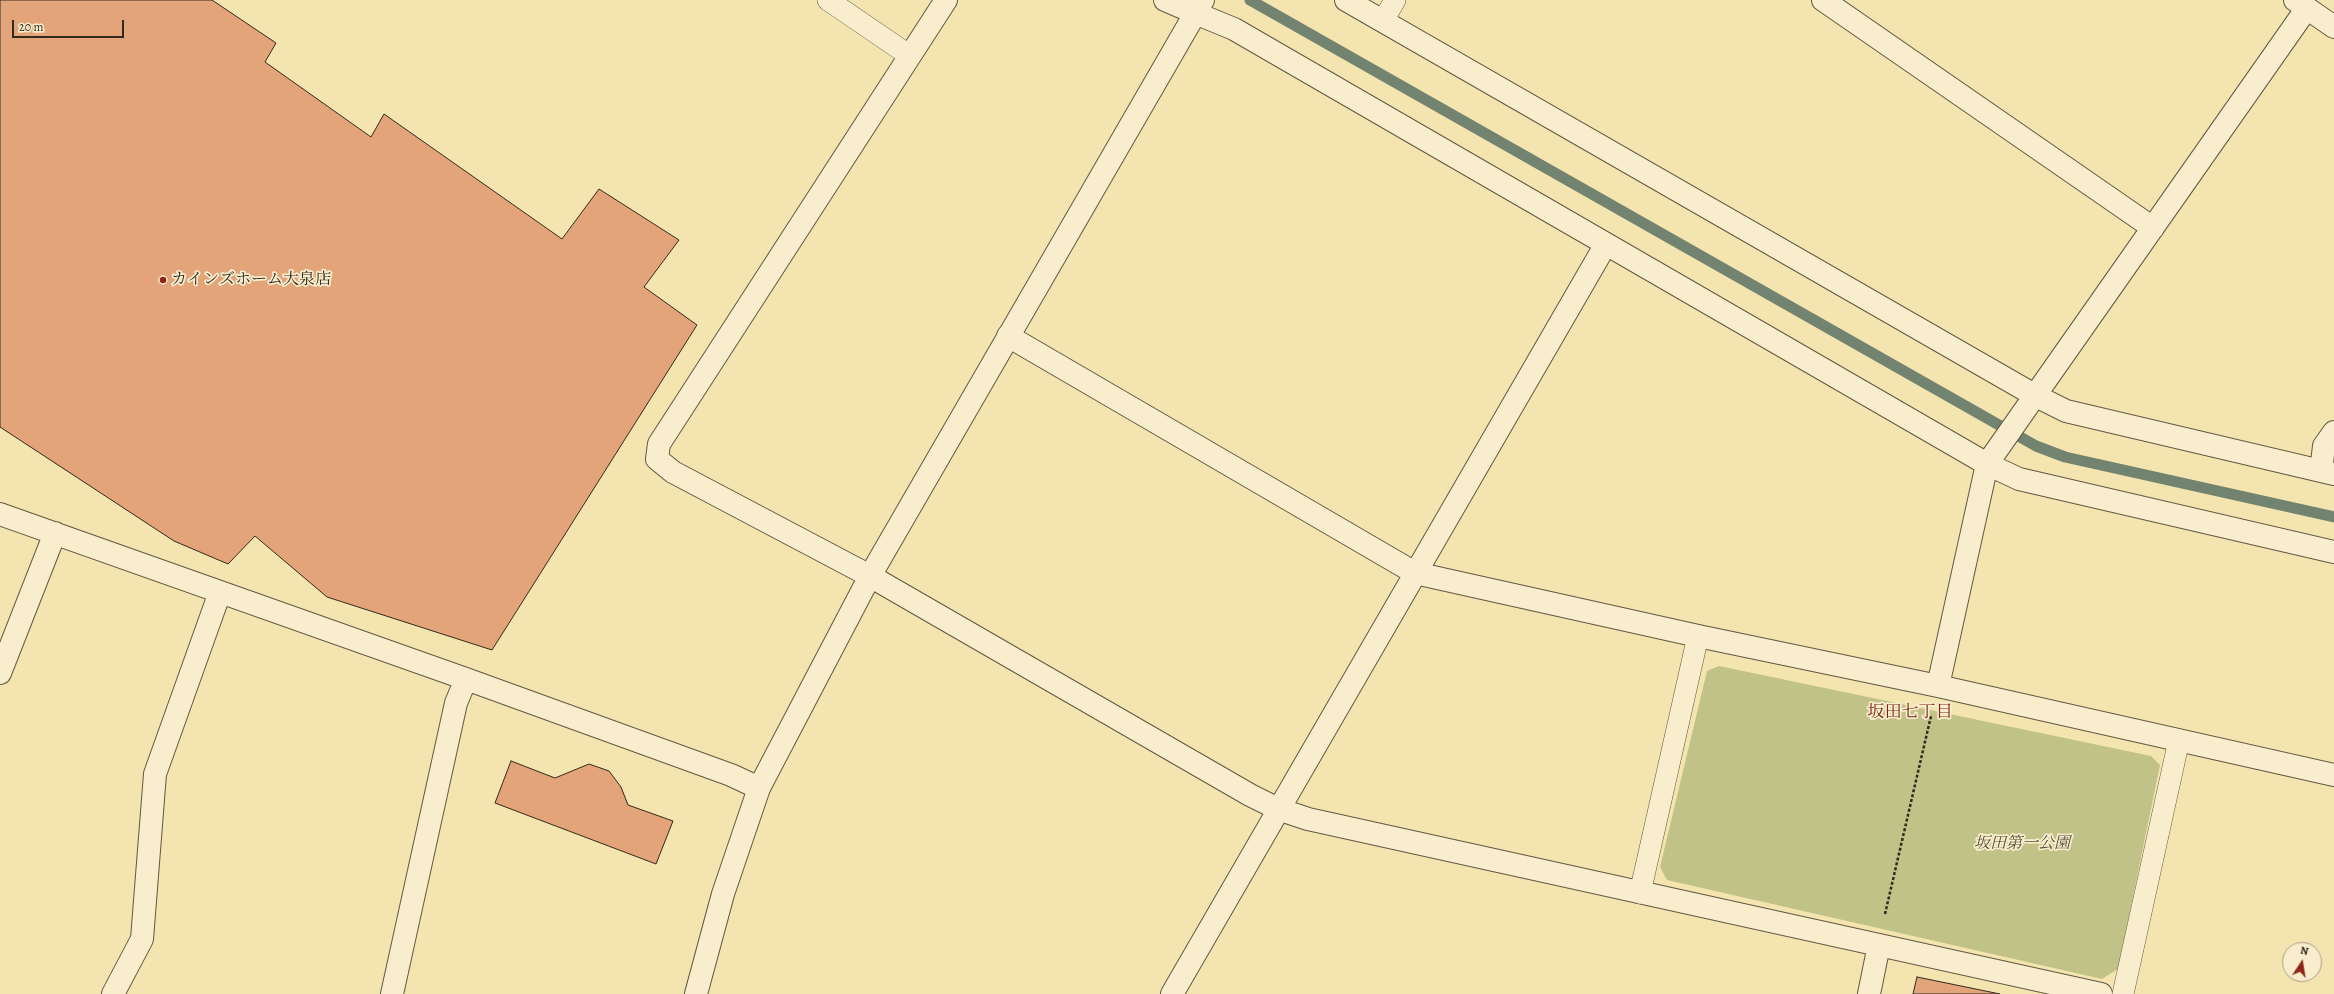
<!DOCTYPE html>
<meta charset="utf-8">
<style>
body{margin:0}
#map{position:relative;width:2334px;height:994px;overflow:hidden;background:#f4e4b0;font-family:Alegreya,serif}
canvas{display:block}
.north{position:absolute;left:2282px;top:942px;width:40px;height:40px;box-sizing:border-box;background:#f8edcc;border:1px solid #a99f86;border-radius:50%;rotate:12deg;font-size:11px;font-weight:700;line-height:16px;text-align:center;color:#33291d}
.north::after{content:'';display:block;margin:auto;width:14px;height:18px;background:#8f2418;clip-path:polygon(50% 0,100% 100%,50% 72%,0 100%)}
.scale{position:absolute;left:12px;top:20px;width:112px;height:18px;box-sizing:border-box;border:2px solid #33291d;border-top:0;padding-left:5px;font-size:12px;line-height:14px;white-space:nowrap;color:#33291d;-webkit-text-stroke:3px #f8edcc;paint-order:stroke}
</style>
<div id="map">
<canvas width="2334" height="994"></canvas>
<div class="north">N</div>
<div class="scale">20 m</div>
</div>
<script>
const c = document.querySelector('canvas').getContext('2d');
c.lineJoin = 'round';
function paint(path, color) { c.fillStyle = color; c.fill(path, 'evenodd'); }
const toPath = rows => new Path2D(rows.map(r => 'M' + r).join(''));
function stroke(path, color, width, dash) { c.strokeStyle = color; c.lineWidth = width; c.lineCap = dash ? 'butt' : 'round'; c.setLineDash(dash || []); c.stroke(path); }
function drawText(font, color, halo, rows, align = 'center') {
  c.font = font + ' Alegreya,"Noto Serif JP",serif'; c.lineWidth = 3.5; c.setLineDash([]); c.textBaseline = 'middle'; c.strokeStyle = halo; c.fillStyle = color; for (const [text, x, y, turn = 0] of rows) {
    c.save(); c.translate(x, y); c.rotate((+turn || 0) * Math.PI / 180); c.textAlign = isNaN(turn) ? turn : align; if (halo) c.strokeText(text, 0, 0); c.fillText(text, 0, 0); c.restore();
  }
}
paint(toPath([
 [1719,666,2151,756,2160,765,2118,969,2102,979,1667,880,1660,867,1707,671]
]), '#c1c287');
stroke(toPath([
 [1250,0,2036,446,2065,457,2334,517]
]), '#728370', 11);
const building = toPath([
 [0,0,212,0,276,43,265,62,371,137,384,114,562,239,599,189,679,240,644,287,697,325,492,650,327,597,255,536,228,564,174,541,0,427,0,0],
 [511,761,555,778,589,764,609,771,621,787,628,805,673,821,656,864,495,803,511,761],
 [1917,977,2000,994,1913,994,1917,977]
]);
paint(building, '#e3a479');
stroke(building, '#33291d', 1);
const service = toPath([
 [828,0,910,56],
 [1383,21,1395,0],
 [1640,893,1698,636],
 [2123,994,2179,740]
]);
const minor = toPath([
 [946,0,659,444,657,459,673,472,870,576,1250,795,1278,809,1308,819,2101,994],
 [1346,0,2036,396,2066,411,2334,474],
 [1823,0,2153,228],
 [1195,13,1234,29,1987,464,2019,479,2334,552],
 [1008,336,1415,573,1698,636,1938,686,2334,775],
 [2321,471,2324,446,2334,432],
 [0,514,466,679,731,775,759,788],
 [0,673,55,533],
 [1938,686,1987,464,2307,8],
 [113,994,142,939,155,774,220,592],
 [392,994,456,703,466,679],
 [1172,994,1606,244],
 [1869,994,1879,945]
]);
const tertiary = toPath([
 [1165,0,1195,13],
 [2295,0,2334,27],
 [696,994,723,894,759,788,870,576,1203,0]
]);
stroke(service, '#635842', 22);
stroke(minor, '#635842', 24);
stroke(tertiary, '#635842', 24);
stroke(toPath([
 [1885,914,1931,716]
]), '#33291d', 2.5, [3, 2]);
stroke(service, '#f8edcc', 21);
stroke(minor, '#f8edcc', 22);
stroke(tertiary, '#f8edcc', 22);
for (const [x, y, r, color] of [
 [163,280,4,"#8f2418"]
]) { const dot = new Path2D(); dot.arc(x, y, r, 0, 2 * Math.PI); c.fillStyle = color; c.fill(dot); stroke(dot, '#f8edcc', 1.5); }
drawText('16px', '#33291d', '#f8edcc', [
 ["カインズホーム大泉店",171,280]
], 'left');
drawText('italic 16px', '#564f38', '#f8edcc', [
 ["坂田第一公園",2022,844]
]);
drawText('17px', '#7a1f14', '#f8edcc', [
 ["坂田七丁目",1910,713]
]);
</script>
